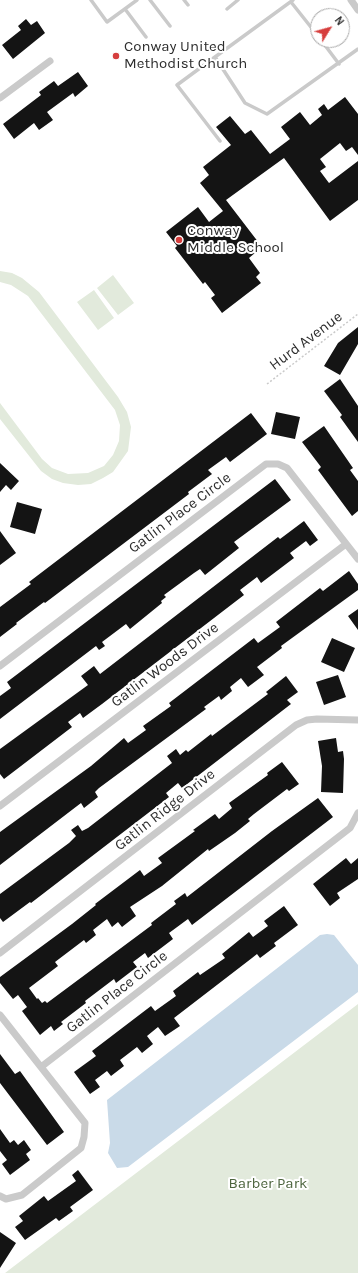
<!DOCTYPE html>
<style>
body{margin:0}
#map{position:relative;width:358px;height:1273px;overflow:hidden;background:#fff;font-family:Karla,sans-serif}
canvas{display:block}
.north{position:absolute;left:310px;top:8px;width:40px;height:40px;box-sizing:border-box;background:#fff;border:1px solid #ababab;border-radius:50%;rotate:53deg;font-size:11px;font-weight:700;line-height:16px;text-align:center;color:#2d2d2d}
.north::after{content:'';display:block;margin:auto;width:14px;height:18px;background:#d63e3d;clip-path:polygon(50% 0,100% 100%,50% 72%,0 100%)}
</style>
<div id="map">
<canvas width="358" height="1273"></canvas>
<div class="north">N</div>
</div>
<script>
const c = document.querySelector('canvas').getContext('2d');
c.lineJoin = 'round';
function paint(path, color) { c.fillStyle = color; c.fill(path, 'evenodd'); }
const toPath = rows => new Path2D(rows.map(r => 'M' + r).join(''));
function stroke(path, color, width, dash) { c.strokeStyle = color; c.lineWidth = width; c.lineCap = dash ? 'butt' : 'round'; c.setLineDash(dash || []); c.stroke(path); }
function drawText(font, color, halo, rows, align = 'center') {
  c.font = font + ' Karla,sans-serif'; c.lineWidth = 4; c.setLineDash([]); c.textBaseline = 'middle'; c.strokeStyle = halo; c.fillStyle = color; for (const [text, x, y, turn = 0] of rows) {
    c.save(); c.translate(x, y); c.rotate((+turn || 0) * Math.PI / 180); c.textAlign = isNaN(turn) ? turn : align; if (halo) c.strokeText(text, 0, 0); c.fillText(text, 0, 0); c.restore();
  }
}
paint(toPath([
 [0,271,12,273,22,278,39,292,118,397,127,412,131,427,128,451,113,472,103,478,91,484,78,485,63,483,52,479,41,471,0,419,0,403,42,459,52,468,68,474,88,473,104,466,113,455,119,441,120,425,115,410,28,296,11,285,0,282],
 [113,275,134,303,118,315,97,288],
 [94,290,114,318,98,330,77,302],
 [358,1004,358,1273,5,1273]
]), '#e2eadc');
paint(toPath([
 [327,934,334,935,358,965,358,992,128,1167,117,1168,108,1153,110,1143,107,1100,320,935]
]), '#c9dae8');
paint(toPath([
 [26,19,31,25,37,21,45,33,13,59,2,45,21,30,18,26],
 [78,72,88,86,75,97,73,93,47,112,53,120,39,130,34,123,14,139,3,124,41,95,39,92,54,81,58,86],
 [345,97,358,114,358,155,352,147,346,151,340,143,320,159,326,167,320,171,329,183,358,161,358,200,330,221,284,158,226,200,262,247,249,258,260,273,256,277,261,283,222,313,211,298,215,295,205,282,203,284,175,248,177,246,166,232,198,207,209,222,223,211,200,183,209,175,203,167,231,145,216,127,230,116,245,134,251,130,270,154,290,139,281,127,300,112,310,125,322,115,318,109,324,104,328,110],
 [358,327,358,344,340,375,324,366,338,343],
 [340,379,358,406,358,442,340,417,342,415,324,391],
 [276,412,300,417,295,439,271,434],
 [251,413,267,434,230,462,226,457,208,470,212,474,188,492,189,494,45,603,44,602,16,623,17,624,0,637,0,607,31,584,29,582],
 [324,426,353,468,350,470,358,481,358,511,352,516,318,470,321,467,302,442],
 [0,463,19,481,11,490,6,485,0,492],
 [275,479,291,500,234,542,239,548,205,575,200,569,194,573,164,595,166,597,161,601,162,603,130,629,126,624,102,642,105,646,99,650,96,646,0,719,0,696,11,688,7,682],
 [17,502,42,509,35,534,10,527],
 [304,521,318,540,310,546,306,541,290,553,294,558,261,583,257,577,240,590,244,595,102,704,83,718,80,713,68,722,72,727,4,779,0,774,0,749,88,685,81,676,94,666,100,674,278,537,280,539],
 [0,531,16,553,0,565],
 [349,571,358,584,358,590,281,646,282,648,257,667,264,675,248,687,241,678,230,687,232,691,221,700,219,696,204,707,206,709,99,788,95,792,98,797,84,808,81,803,0,865,0,832,91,766,124,738,128,743,146,730,143,726,171,706,169,703,254,638,258,643,280,627,276,622,320,588,323,591],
 [358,609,358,630,348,616],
 [332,638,355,648,344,672,321,662],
 [338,675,346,697,324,705,316,682],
 [286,676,298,692,287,700,291,704,182,788,178,783,166,793,169,797,31,903,30,902,3,922,0,918,0,894,69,843,76,836,71,830,78,825,82,831,88,828,172,763,167,756,176,749,180,755,186,750,188,752,211,734,212,736,268,694,266,692],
 [336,738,338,752,343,751,344,759,343,793,321,792,322,766,318,741],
 [282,762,299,784,289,791,287,789,254,814,248,819,250,821,235,833,209,851,208,849,162,886,130,907,136,916,122,927,118,922,112,927,107,919,93,930,96,935,86,943,84,940,55,962,58,966,29,988,37,999,38,998,42,1003,45,1001,47,1003,152,925,151,923,176,904,174,901,185,893,187,897,272,831,318,798,333,817,192,925,188,919,169,933,173,939,148,958,145,953,133,962,137,967,116,983,114,979,85,1001,86,1003,61,1022,63,1024,54,1031,51,1026,40,1035,22,1011,27,1007,18,995,13,999,0,983,0,977,72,924,96,905,95,904,140,870,144,876,162,863,158,858,195,831,193,830,215,814,219,819,232,808,229,803,268,775,267,773],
 [346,858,351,864,358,858,358,879,337,893,340,898,330,906,313,884],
 [284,906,298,925,274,943,276,946,260,958,257,954,252,958,174,1018,180,1026,165,1036,158,1027,147,1036,153,1044,142,1053,137,1047,120,1060,124,1066,111,1076,107,1071,95,1080,100,1087,90,1094,74,1072,96,1056,92,1051,151,1006,155,1011,176,996,173,991,198,972,200,975,225,958,222,954,249,932,253,937,268,926,264,921],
 [0,1054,15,1074,20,1071,64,1132,47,1145,0,1083],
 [0,1129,10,1143,14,1140,18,1145,24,1140,31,1150,26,1154,30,1160,10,1175,2,1164,7,1160,0,1151],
 [78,1170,93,1190,70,1207,73,1211,59,1221,56,1218,25,1240,15,1227,23,1221,19,1216,44,1196,48,1201,76,1181,72,1175],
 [0,1232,16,1243,0,1268]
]), '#141414');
stroke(toPath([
 [267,384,358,314]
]), '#cacaca', 1.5, [2, 2]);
stroke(toPath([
 [91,0,107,22,137,0],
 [150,0,170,26],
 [184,0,188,5],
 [293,0,215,57,245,103,267,114,358,49],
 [291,2,318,36],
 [125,9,146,37],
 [227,9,238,0],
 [321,40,339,64],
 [215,57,177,85,220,141]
]), '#cacaca', 3.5);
stroke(toPath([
 [351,0,358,10],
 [0,98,50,61],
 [0,666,266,464,278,464,287,468,358,559],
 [0,806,346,544],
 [0,953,296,725,307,720,317,719,358,720],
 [0,1015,85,1123,84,1137,81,1148,22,1195,6,1199,0,1196],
 [41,1067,350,828,358,813]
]), '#cacaca', 7);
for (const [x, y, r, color] of [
 [116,56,4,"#d63e3d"],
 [179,240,4,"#d63e3d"]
]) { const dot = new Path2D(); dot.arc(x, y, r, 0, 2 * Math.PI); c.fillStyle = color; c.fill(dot); stroke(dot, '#fff', 1.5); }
drawText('15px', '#2d2d2d', '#fff', [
 ["Conway United",124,47],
 ["Methodist Church",124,64],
 ["Conway",187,231],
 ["Middle School",187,248]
], 'left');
drawText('15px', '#2d2d2d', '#fff', [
 ["Hurd Avenue",306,341,-37],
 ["Gatlin Place Circle",180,513,-37],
 ["Gatlin Woods Drive",165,665,-37],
 ["Gatlin Ridge Drive",165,810,-38],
 ["Gatlin Place Circle",117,992,-38]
]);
drawText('15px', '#4d653e', '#fff', [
 ["Barber Park",268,1184]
]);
</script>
